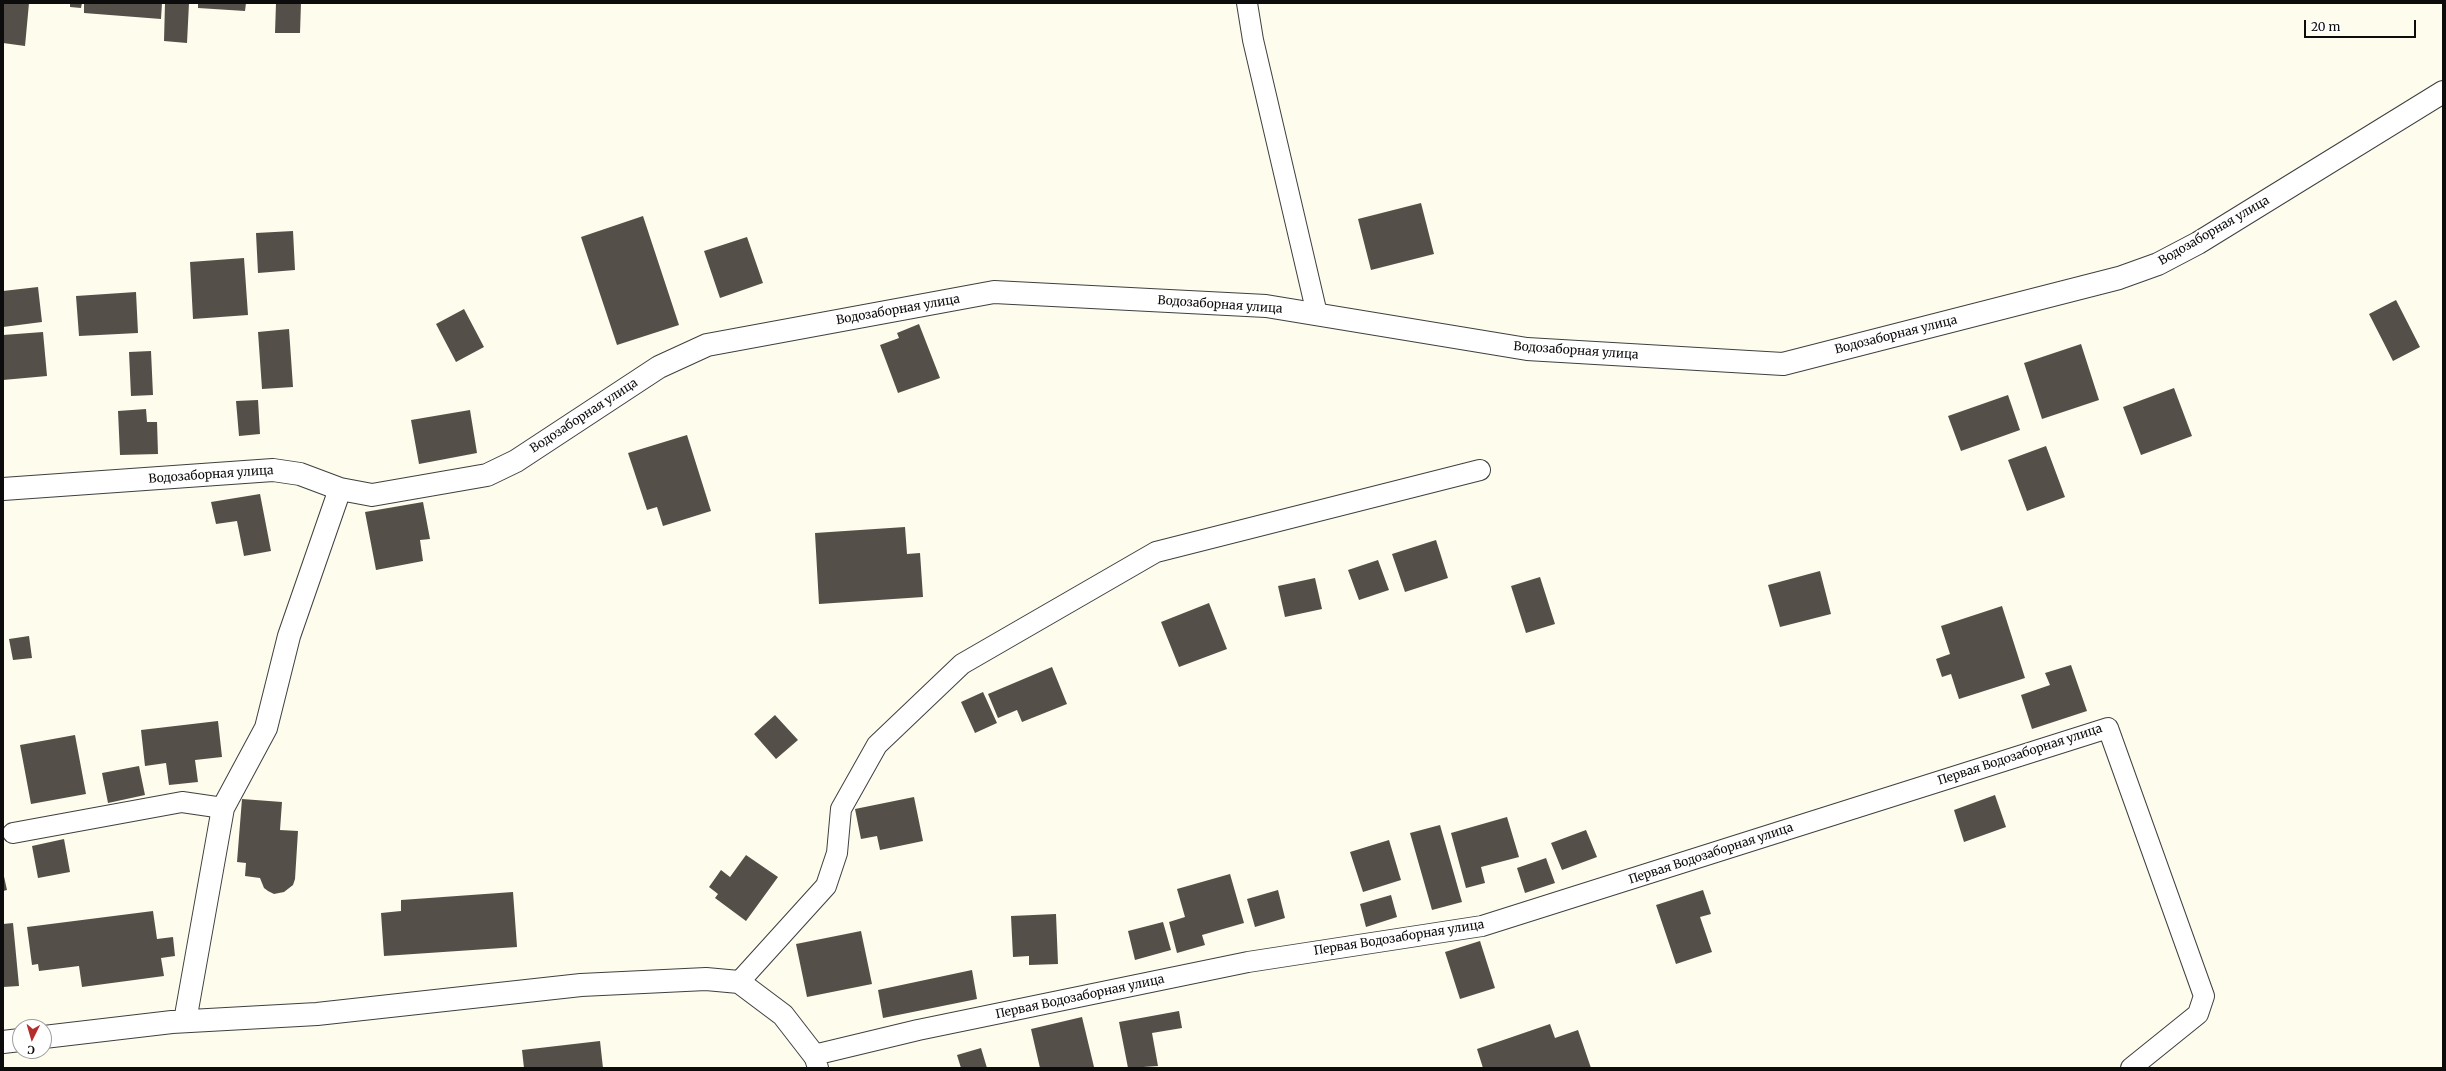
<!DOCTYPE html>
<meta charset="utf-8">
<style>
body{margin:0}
#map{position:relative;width:2446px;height:1071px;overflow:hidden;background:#fefced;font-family:Merriweather,serif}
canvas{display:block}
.frame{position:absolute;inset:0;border:4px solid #0c0c0c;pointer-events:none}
.north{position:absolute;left:12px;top:1019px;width:40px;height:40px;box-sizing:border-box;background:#fff;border:1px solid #9e9e9e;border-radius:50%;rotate:185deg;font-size:11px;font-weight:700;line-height:16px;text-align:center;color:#0c0c0c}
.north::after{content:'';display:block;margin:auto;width:14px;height:18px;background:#b62e2b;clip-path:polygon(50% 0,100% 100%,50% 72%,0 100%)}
.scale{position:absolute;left:2304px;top:20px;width:112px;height:18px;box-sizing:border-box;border:2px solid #0c0c0c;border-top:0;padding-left:5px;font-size:12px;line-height:14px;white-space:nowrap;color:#0c0c0c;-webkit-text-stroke:3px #fff;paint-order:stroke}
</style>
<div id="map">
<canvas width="2446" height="1071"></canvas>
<div class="frame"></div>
<div class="north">С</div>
<div class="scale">20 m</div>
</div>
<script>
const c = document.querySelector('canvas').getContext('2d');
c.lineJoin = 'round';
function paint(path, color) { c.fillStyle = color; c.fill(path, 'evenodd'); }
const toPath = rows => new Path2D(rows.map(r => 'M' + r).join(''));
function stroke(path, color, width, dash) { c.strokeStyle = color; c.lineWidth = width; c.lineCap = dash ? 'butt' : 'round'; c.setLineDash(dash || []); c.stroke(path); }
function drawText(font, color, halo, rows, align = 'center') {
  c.font = font + ' Merriweather,serif'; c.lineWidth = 4; c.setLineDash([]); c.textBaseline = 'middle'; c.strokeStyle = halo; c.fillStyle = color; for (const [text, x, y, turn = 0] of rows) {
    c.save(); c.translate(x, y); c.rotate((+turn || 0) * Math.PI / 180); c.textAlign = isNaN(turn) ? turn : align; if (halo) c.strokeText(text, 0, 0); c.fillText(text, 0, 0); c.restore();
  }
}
paint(toPath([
 [3,3,29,3,25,46,3,43],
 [70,3,82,3,81,8,70,7],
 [84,3,162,3,161,19,84,13],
 [165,3,189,3,187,43,164,41],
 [198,3,246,3,245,11,198,8],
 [276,3,301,3,300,33,275,33],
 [1421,203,1434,254,1371,270,1358,219],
 [643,216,679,325,617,345,581,237],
 [293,231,295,270,258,273,256,233],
 [747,237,763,283,720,298,704,251],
 [244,258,248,315,193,319,190,262],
 [38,287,42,322,3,327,3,291],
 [136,292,138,333,79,336,76,296],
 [2396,300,2420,347,2393,361,2369,314],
 [464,309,484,347,456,362,436,324],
 [919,324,940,378,898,393,880,345,899,338,897,333],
 [289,329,293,387,262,389,258,332],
 [43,332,47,376,3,380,3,335],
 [2081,344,2099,400,2042,419,2024,363],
 [151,351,153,395,131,396,129,352],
 [2174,388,2192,436,2141,455,2123,407],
 [2008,395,2020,430,1961,451,1948,416],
 [258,400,260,434,239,436,236,401],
 [146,409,147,422,157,422,158,454,120,455,118,411],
 [470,410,477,453,419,464,411,420],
 [687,435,711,511,663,526,657,507,647,510,628,453],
 [2046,446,2065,497,2027,511,2008,460],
 [260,494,271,551,244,556,237,521,216,524,211,502],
 [423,502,430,539,420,540,423,561,376,570,365,512],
 [905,527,907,554,920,553,923,597,819,604,815,533],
 [1436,540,1448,578,1405,592,1392,554],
 [1378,560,1389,590,1359,600,1348,570],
 [1820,571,1831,614,1780,627,1768,585],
 [1540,577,1555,624,1526,633,1511,586],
 [1315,578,1322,609,1285,617,1278,586],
 [1209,603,1227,649,1179,667,1161,622],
 [2002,606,2025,678,1959,699,1951,674,1942,677,1936,659,1950,654,1941,626],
 [29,636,32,658,13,660,9,639],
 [2071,665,2087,711,2032,729,2021,695,2050,685,2045,673],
 [1052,667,1067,704,1022,722,1017,710,998,718,988,694],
 [983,692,997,723,975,733,961,702],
 [775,715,798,740,776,759,754,734],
 [218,721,222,757,195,760,198,782,169,785,166,763,145,766,141,730],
 [75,735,86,794,31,804,20,745],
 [139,766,145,795,108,803,102,773],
 [1995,795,2006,827,1964,842,1954,810],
 [914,797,923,841,880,850,877,836,861,839,855,809],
 [242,799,282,802,280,830,298,831,295,879,293,885,284,892,274,894,268,891,264,888,260,878,245,876,246,863,237,862],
 [1507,817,1519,857,1481,867,1485,883,1466,888,1451,833],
 [1440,825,1462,902,1432,910,1410,833],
 [1586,830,1597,857,1562,870,1551,843],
 [64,839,70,872,38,878,32,846],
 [1389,840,1401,880,1363,892,1350,852],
 [746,855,778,877,746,921,715,898,718,894,709,887,721,870,730,877],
 [1546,858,1555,883,1525,893,1517,868],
 [3,872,7,890,3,891],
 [1230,874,1244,923,1202,935,1205,945,1177,953,1169,922,1185,917,1177,889],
 [1278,890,1285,918,1255,927,1247,899],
 [1703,890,1711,914,1700,917,1712,952,1676,964,1656,905],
 [513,892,517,947,384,956,381,913,401,911,401,900],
 [1391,895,1397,917,1366,927,1360,904],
 [153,911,157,939,173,937,175,956,161,958,164,976,82,987,79,966,39,971,38,964,32,965,27,927],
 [1056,914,1058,964,1029,965,1029,956,1013,957,1011,916],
 [1163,922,1171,950,1135,960,1128,931],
 [13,923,19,986,3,987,3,924],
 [861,931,872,984,807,997,796,944],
 [1480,941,1495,988,1460,999,1445,952],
 [972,970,977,999,883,1018,878,990],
 [1179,1011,1182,1028,1152,1033,1158,1066,1128,1068,1119,1022],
 [1082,1017,1094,1067,1040,1068,1031,1029],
 [1550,1024,1555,1038,1578,1030,1591,1068,1483,1068,1477,1049],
 [600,1041,603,1068,524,1068,522,1050],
 [981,1048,987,1068,961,1068,957,1055]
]), '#554f49');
const service = toPath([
 [1247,3,1253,40,1317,314],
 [13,833,182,802,223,808],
 [739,982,826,886,837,853,841,809,877,745,962,664,1156,552,1480,470],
 [818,1068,814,1055,918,1030,1248,962,1482,926,2108,728,2204,996,2198,1014,2131,1068]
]);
const minor = toPath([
 [3,489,273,470,300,474,340,489,372,495,487,475,516,461,659,367,707,345,994,292,1266,306,1527,349,1783,364,2119,278,2158,264,2198,243,2443,92],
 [185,1021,223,808,266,728,289,636,340,489],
 [44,1037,172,1022,317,1014,581,985,706,979,739,982,783,1015,814,1055],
 [3,1042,20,1040]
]);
stroke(service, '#3f3f3f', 22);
stroke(minor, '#3f3f3f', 24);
stroke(service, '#fff', 20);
stroke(minor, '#fff', 22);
drawText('12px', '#0c0c0c', '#fff', [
 ["Водозаборная улица",2214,231,-30],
 ["Водозаборная улица",1220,305,4],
 ["Водозаборная улица",898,310,-10],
 ["Водозаборная улица",1896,335,-14],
 ["Водозаборная улица",1576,351,4],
 ["Водозаборная улица",584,416,-33],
 ["Водозаборная улица",211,475,-4],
 ["Первая Водозаборная улица",2020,755,-18],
 ["Первая Водозаборная улица",1711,854,-18],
 ["Первая Водозаборная улица",1399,938,-9],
 ["Первая Водозаборная улица",1080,997,-12]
]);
</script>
